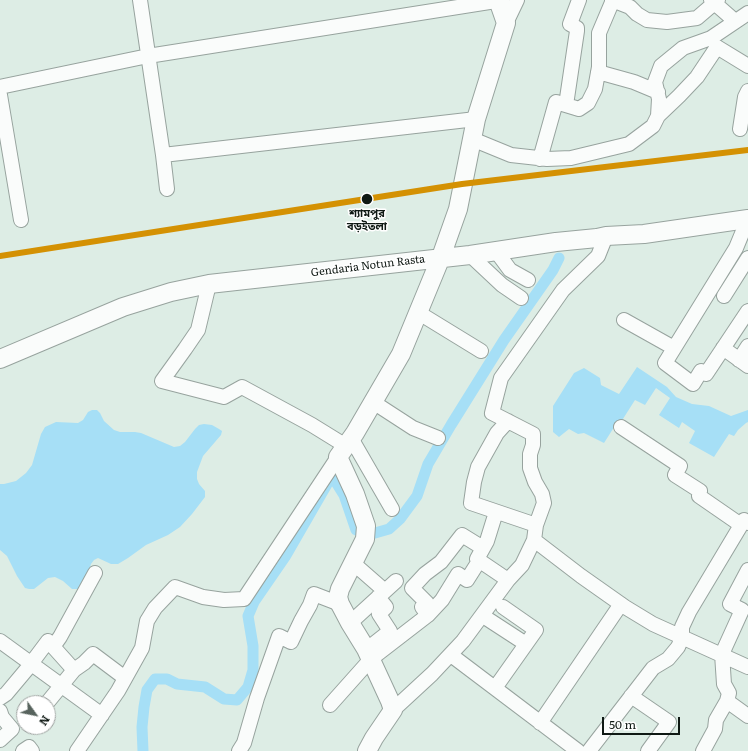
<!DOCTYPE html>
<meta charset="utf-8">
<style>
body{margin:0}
#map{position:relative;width:748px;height:751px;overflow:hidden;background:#ddede5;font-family:Literata,serif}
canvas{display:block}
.north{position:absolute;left:16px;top:695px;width:40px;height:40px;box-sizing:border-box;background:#fff;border:1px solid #9fa3a1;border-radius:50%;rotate:123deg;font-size:11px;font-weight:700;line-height:16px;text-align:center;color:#0f1914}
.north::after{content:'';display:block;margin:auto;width:14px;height:18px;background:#57635d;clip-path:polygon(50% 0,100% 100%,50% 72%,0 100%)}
.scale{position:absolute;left:602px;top:717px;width:78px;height:18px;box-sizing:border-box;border:2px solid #0f1914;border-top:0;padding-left:5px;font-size:12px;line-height:14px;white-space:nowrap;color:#0f1914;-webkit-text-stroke:3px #fff;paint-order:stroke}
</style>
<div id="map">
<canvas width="748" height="751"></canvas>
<div class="north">N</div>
<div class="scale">50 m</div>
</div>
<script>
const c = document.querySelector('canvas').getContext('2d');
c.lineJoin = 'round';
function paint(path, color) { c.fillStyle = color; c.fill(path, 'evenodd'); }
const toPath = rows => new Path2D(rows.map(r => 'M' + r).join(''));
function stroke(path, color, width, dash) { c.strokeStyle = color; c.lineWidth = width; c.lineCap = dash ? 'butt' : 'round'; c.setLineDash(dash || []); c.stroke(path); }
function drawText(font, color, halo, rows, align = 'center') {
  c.font = font + ' Literata,"Noto Sans Bengali",serif'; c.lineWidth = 3; c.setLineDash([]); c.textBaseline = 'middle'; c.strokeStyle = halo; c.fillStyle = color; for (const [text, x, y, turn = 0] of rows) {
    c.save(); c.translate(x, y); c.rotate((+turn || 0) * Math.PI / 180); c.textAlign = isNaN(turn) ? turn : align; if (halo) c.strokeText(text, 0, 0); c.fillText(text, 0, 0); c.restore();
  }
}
paint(toPath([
 [637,367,667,387,676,397,692,404,709,406,731,416,748,410,748,422,746,423,738,430,734,436,729,434,714,457,689,443,695,431,682,422,679,428,659,415,670,398,656,388,645,405,635,400,621,422,618,421,604,443,584,433,578,434,569,429,559,437,553,432,553,406,574,373,584,368,600,378,601,385,619,394],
 [92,410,97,410,100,413,104,421,114,430,120,432,135,432,141,433,174,447,180,446,185,442,195,429,199,425,204,424,212,425,219,429,222,431,221,435,203,456,197,472,197,479,199,484,205,491,205,497,192,514,180,527,168,535,146,545,128,558,118,564,111,564,98,558,94,560,91,564,88,573,81,587,78,589,72,589,63,581,55,577,48,578,34,589,29,589,25,588,17,576,7,556,0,550,0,484,4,484,16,481,26,473,32,465,41,434,45,427,56,422,78,423,83,420,88,412]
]), '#a6dff6');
stroke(toPath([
 [143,751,142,727,144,707,147,690,155,679,167,679,177,684,205,687,224,699,237,700,248,687,253,670,253,646,248,616,254,602,285,557,330,479,334,479,344,495,356,530,375,533,389,529,400,519,417,496,428,464,451,425,504,340,553,270,559,258]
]), '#a6dff6', 11);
const minor = toPath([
 [140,0,163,155,167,189],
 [612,0,630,7,637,14,647,20,667,22,697,18,718,0],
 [711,0,735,21],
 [506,23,517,0],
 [598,72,634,82,658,92],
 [0,87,148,56,502,0],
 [0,95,21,220],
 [566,105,577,31,577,28,570,24,579,0],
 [658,116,679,96,697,77,717,47,748,66],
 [740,129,745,97,748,91],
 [472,139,511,155,547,159,571,158,629,144,653,126,658,116,659,99,655,82,661,66,683,48,711,38,748,13],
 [163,155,476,119],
 [540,159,556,102,579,109,588,103,595,89,599,67,599,33,613,0],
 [748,219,736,248,665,363,693,384,701,371,706,374,748,311],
 [496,251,510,270,528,280],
 [470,255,502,285,521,298],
 [209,284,198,330,185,349,162,381,224,397,242,387,312,425,346,446],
 [724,296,748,258],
 [419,313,481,351],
 [624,320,674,348],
 [723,348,748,366],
 [739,360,748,346],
 [373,402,413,428,438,438],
 [508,421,497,433,478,467,474,482,471,503,536,525],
 [621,427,680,466,675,475,700,491,699,496,741,525],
 [351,438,392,509],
 [496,512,487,541,477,559,508,580],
 [534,540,536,525,544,503,542,494,535,482,530,468,530,454,533,445,533,434,492,413,501,378,563,290,598,256,606,236],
 [353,563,385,591],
 [428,615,422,607,427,603,412,588,425,574,441,562,462,535,483,548],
 [483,616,526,644],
 [350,623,396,581],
 [0,641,102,715],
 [52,645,55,644,60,637,95,573],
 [371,646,390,631,379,614,386,607,378,597],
 [451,655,578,751],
 [495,688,536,630,503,607],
 [631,696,669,722,648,751],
 [0,698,6,694,27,669,48,641,74,670],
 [727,701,748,716],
 [47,703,74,670,84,663,93,654,125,678],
 [330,705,371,659,428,615,442,600,458,574,467,580,479,561],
 [393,710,432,674,463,641,508,580,522,565,534,540,581,576,625,607,653,624,748,667],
 [0,711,2,717,12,729,0,740],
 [540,723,621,604],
 [23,751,29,747,32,751],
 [77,751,118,691,142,648,147,621,155,608,175,587,203,597,224,600,244,599,338,457],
 [239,751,244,743,257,698,279,636,291,642,301,621,310,605,314,594,340,604],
 [589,751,653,668,668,659,678,647,682,638,682,627,689,612,744,520,748,523],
 [703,751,715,729,716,720,727,701,729,693,724,684,722,654,742,610,730,604,748,570]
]);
const major = toPath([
 [0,359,123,307,171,292,209,284,470,255,556,242,597,238,606,236,644,234,748,219],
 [367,751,374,738,393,710,390,701,366,649,350,623,340,604,338,597,340,589,365,539,366,526,355,494,338,457,355,433,401,354,441,257,458,209,476,119,506,23,498,0]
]);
stroke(minor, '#97a39e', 16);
stroke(major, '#97a39e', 20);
stroke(minor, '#fafcfb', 14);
stroke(major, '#fafcfb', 18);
stroke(toPath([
 [0,256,462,184,748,150]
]), '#d49103', 6);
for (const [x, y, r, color] of [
 [367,199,6,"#0f1914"]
]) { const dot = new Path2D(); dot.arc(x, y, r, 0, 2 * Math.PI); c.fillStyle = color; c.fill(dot); stroke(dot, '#fff', 1.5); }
drawText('bold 11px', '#0f1914', '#fff', [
 ["শ্যামপুর",367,214],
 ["বড়ইতলা",367,227]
]);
drawText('11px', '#0f1914', '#fff', [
 ["Gendaria Notun Rasta",368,266,-7]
]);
</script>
